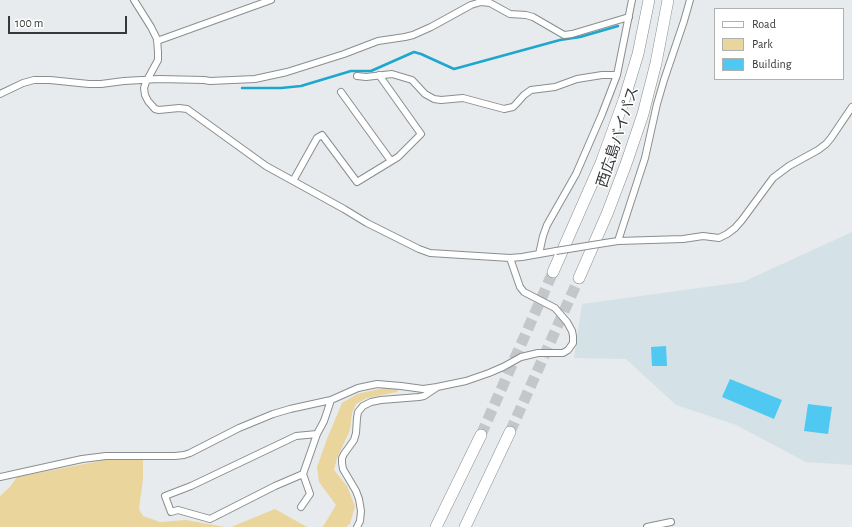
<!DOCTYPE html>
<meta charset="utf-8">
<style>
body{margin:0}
#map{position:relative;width:852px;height:527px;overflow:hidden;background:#e7ebed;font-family:"Alegreya Sans",sans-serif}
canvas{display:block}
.legend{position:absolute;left:714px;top:8px;width:130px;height:72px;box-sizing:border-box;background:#fff;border:1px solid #afb0b0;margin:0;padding:5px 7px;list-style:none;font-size:12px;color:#373939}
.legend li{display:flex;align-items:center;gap:8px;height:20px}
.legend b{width:20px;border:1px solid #afb0b0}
.scale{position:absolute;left:8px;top:16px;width:119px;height:18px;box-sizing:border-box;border:2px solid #373939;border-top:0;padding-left:5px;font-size:12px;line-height:14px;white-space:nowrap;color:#373939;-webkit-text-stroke:3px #fff;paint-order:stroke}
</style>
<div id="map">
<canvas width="852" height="527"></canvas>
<ul class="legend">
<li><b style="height:5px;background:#fff"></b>Road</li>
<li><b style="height:11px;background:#ead59d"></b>Park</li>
<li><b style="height:11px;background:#4fc9f1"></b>Building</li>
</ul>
<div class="scale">100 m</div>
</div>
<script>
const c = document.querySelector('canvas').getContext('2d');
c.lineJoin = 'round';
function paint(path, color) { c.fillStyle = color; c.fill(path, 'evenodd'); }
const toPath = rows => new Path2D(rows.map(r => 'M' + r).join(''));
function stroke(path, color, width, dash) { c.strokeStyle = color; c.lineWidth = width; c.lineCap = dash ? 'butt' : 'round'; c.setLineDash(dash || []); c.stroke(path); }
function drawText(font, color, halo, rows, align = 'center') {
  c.font = font + ' "Alegreya Sans","Noto Sans JP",sans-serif'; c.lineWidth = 3; c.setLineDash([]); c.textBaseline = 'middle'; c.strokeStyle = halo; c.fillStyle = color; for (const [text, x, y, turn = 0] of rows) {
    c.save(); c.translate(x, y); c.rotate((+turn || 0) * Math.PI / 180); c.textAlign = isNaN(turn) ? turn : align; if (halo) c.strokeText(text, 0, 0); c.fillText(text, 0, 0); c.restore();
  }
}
paint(toPath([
 [852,232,852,465,806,462,736,425,676,405,626,359,574,358,582,304,743,282]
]), '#d4e1e6');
paint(toPath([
 [388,387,398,389,397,392,367,398,356,404,352,413,350,430,337,458,334,470,347,486,355,506,350,524,346,527,322,527,324,525,336,505,319,482,317,467,327,439,342,403,357,394],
 [110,459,143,459,143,479,139,509,143,516,160,522,186,520,225,527,0,527,0,496,9,488,17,477],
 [275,509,307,527,231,527]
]), '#ead59d');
stroke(toPath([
 [242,88,281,88,301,86,351,71,371,71,414,52,421,54,454,69,560,40,580,37,618,26]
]), '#1ea7ce', 2.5);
paint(toPath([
 [666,346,667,366,652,366,651,347],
 [730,379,782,400,774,419,722,397],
 [808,404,832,407,828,434,804,431]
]), '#4fc9f1');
stroke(toPath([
 [510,432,579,278],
 [481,435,553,272]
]), '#c4c7c9', 11, [11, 5.5]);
const street = toPath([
 [134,0,151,27,157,39,158,52,158,60,146,82,144,88,145,95,148,101,155,109,159,110,179,108,187,109,266,166,344,209,367,223,419,249,430,253,510,258,522,257,556,251],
 [157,41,271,0],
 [357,76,366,77,392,74,412,80,425,94,434,99,441,100,463,98,504,109,513,107,516,104,524,95,531,90,555,87,577,79,602,75,617,75],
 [341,92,391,161],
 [0,94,23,83,34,80,50,80,89,84,101,84,124,81,159,79,204,80,210,81,255,79,287,72,344,54,378,41,405,37,413,35,431,27,471,5,481,2,490,3,510,14,526,15,533,17,564,35,572,34,629,17],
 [293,181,317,138,322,135,357,182,398,157,421,134,379,75],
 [618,241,645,158,657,104,664,80,684,21,690,0],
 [605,243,618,241,683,239,703,236,719,238,727,234,735,228,742,220,773,178,789,166,818,150,826,144,831,138,852,107],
 [539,254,543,236,547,225,576,174,602,114,617,75,632,0],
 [317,434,296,436,191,486,165,496,171,512,178,510,210,519,275,486,303,474,317,434,324,421,331,400],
 [0,477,82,459,106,456,175,456,184,455,190,453,239,428,273,414,290,409,331,400,358,388,377,384,401,386,423,389,437,387,466,381,489,373,503,367,521,357,538,353,563,353,568,350,573,343,573,336,572,331,567,322,555,308,524,292,520,287,510,258],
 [301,507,310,494,303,474],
 [357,527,360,521,361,511,359,499,356,491,343,469,342,463,342,458,344,454,354,440,356,433,357,418,358,412,363,406,371,402,381,400,419,397,424,396,436,388],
 [647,527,671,522]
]);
const highway = toPath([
 [553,272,601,163,624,100,638,54,649,0],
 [579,278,607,214,626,164,643,114,656,63,668,0],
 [436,527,481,435],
 [465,527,510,432]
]);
stroke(street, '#898e8f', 8);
stroke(highway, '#898e8f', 12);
stroke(street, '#fff', 6);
stroke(highway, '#fff', 11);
const streetBridge = toPath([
 [556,251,605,243]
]);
stroke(streetBridge, '#898e8f', 8, []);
stroke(streetBridge, '#fff', 6);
drawText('15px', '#373939', '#fff', [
 ["西広島バイパス",618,137,-72]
]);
</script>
